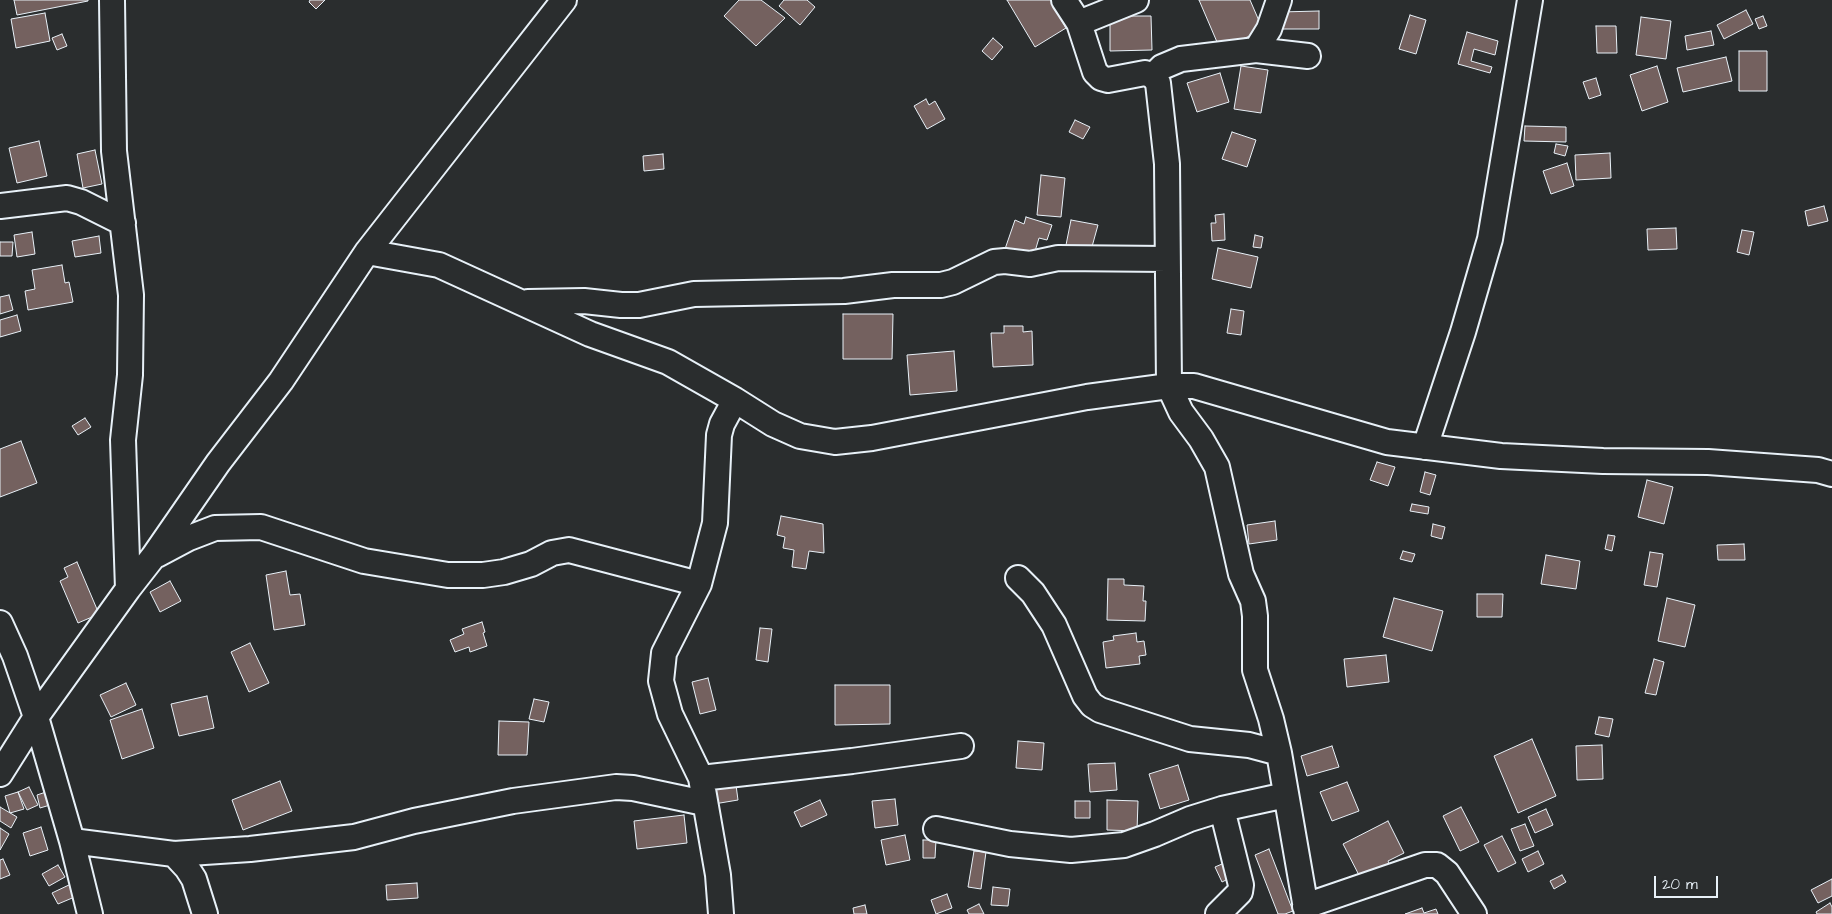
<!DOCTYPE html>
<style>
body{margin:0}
#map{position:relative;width:1832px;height:914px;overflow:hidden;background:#2a2d2e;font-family:"Architects Daughter",sans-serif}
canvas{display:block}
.scale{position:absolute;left:1654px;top:876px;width:64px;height:22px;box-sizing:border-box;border:2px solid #e8f1f8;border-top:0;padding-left:6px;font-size:15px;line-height:18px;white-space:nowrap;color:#e8f1f8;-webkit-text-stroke:4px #2a2d2e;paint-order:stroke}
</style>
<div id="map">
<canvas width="1832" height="914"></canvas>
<div class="scale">20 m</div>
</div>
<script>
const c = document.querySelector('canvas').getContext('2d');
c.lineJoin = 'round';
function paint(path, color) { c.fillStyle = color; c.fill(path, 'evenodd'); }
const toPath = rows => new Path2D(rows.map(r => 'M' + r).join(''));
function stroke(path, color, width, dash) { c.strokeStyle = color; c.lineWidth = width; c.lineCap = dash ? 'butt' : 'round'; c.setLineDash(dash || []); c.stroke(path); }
const building = toPath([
 [14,0,88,0,88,1,17,15,14,0],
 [310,0,325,0,316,9,309,2,310,0],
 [739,0,761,0,785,18,756,46,724,16,739,0],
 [784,0,807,0,815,7,800,25,779,6,784,0],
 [1007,0,1057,0,1059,3,1053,6,1066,28,1035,47,1007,0],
 [1199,0,1250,0,1263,30,1220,49,1199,0],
 [1746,10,1753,24,1724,39,1717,25,1746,10],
 [1319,11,1319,29,1280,29,1280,12,1319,11],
 [45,13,50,41,16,48,11,19,45,13],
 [1410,15,1426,20,1416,54,1399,49,1410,15],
 [1110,16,1151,16,1152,50,1110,51,1110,16],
 [1763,16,1767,26,1759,29,1755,19,1763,16],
 [1641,17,1671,21,1666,59,1636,55,1641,17],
 [1596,26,1616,26,1617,53,1597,53,1596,26],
 [1711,31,1714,45,1687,50,1685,36,1711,31],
 [1467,32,1498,41,1495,55,1474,49,1471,61,1492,67,1490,73,1458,64,1467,32],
 [62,34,67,46,57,50,52,38,62,34],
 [993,38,1003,47,992,60,982,51,993,38],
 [1739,51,1767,51,1767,91,1739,91,1739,51],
 [1726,57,1732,81,1683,92,1677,68,1726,57],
 [1241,66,1268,70,1261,113,1234,109,1241,66],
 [1657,66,1668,102,1642,111,1630,75,1657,66],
 [1220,73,1229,102,1197,112,1187,83,1220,73],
 [1596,78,1601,95,1589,99,1583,82,1596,78],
 [926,99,929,105,935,101,945,119,927,129,914,106,926,99],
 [1075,120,1090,127,1083,139,1069,132,1075,120],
 [1525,126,1566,127,1566,142,1524,141,1525,126],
 [1232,132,1256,140,1247,167,1222,159,1232,132],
 [39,141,47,176,17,183,9,148,39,141],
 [1556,144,1568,146,1565,156,1554,153,1556,144],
 [95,150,102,184,83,188,77,154,95,150],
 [1610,153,1611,178,1576,180,1575,155,1610,153],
 [663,154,664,169,644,171,643,156,663,154],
 [1567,163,1574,186,1551,194,1543,171,1567,163],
 [1041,175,1065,178,1061,217,1037,215,1041,175],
 [1824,206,1828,221,1808,226,1805,211,1824,206],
 [1224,214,1225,240,1212,241,1211,223,1216,223,1215,215,1224,214],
 [1026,217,1052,225,1047,240,1039,238,1033,258,1005,249,1015,220,1024,224,1026,217],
 [1071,220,1098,225,1090,254,1065,250,1071,220],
 [1676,228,1677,249,1648,250,1647,229,1676,228],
 [1742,230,1754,232,1749,255,1737,252,1742,230],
 [32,232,35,254,17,257,14,235,32,232],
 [1255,235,1263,237,1261,248,1253,247,1255,235],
 [99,236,101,253,75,257,72,241,99,236],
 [0,242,13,242,12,256,0,256,0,242],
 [1218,248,1258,257,1251,288,1212,279,1218,248],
 [62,265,65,283,69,282,73,302,28,310,25,291,35,289,32,270,62,265],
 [9,295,13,310,0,314,0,297,9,295],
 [1231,309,1244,311,1241,335,1227,333,1231,309],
 [843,314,893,314,892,359,843,359,843,314],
 [17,315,21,331,0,337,0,320,17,315],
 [1004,326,1023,326,1023,332,1032,331,1033,365,993,367,991,333,1004,333,1004,326],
 [954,351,957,391,910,395,907,355,954,351],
 [85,418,91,427,78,435,72,426,85,418],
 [21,441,37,483,0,497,0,449,21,441],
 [1377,462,1395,467,1388,486,1370,480,1377,462],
 [1425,472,1436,475,1430,495,1420,492,1425,472],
 [1647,480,1673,487,1664,524,1638,517,1647,480],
 [1412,504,1429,507,1428,514,1410,511,1412,504],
 [781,516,823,524,824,553,809,551,806,569,792,567,794,550,783,548,785,537,777,535,781,516],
 [1275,521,1277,540,1249,544,1247,525,1275,521],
 [1433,524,1445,527,1442,539,1431,536,1433,524],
 [1608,535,1615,536,1612,551,1605,549,1608,535],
 [1744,544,1745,560,1718,560,1717,545,1744,544],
 [1403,551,1415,554,1412,562,1400,559,1403,551],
 [1650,552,1663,554,1657,587,1644,585,1650,552],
 [1546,555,1580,561,1576,589,1541,584,1546,555],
 [77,562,99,614,78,623,60,581,68,577,64,568,77,562],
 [286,571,290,595,300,594,305,625,274,630,266,575,286,571],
 [1108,579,1124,579,1124,585,1144,586,1143,601,1146,601,1145,621,1107,620,1108,579],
 [170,581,181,601,160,612,150,592,170,581],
 [1477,594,1503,594,1502,617,1477,617,1477,594],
 [1394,598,1443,611,1432,651,1383,637,1394,598],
 [1667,598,1695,605,1685,647,1658,641,1667,598],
 [482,622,485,632,483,633,487,646,470,652,469,647,455,652,450,640,464,634,462,629,482,622],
 [760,628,772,629,768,662,756,660,760,628],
 [1136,633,1137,642,1144,641,1146,655,1139,656,1140,664,1106,668,1103,642,1114,640,1113,636,1136,633],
 [250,643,269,683,249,692,231,652,250,643],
 [1386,655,1389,682,1347,687,1344,659,1386,655],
 [1654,659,1664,662,1656,695,1645,693,1654,659],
 [708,678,716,710,700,714,692,682,708,678],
 [126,683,136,705,111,717,100,695,126,683],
 [835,685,890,685,890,724,835,725,835,685],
 [207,696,214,728,179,736,171,704,207,696],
 [534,699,549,702,544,722,529,719,534,699],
 [142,709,154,748,122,759,110,720,142,709],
 [1599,717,1613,719,1609,737,1595,734,1599,717],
 [499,721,529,722,527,755,498,755,499,721],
 [1532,739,1556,796,1518,813,1494,756,1532,739],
 [1018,741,1044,743,1042,770,1016,768,1018,741],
 [1602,745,1603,779,1577,780,1576,746,1602,745],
 [1332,746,1339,767,1307,776,1301,756,1332,746],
 [1115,763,1117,790,1090,792,1088,764,1115,763],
 [1178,765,1189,800,1160,809,1149,774,1178,765],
 [280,781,292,811,243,830,232,800,280,781],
 [1347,782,1359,811,1332,821,1320,792,1347,782],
 [736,785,738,800,714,804,712,789,736,785],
 [29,787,38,805,27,810,18,792,29,787],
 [18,792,24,809,10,813,5,796,18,792],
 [46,792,50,805,40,808,37,795,46,792],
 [895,799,898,825,875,828,872,801,895,799],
 [820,800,827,815,801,827,794,812,820,800],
 [1107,800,1138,801,1137,831,1107,830,1107,800],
 [1075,801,1090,801,1090,818,1075,818,1075,801],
 [0,807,17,817,11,828,0,821,0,807],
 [1461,807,1479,842,1460,851,1443,816,1461,807],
 [1546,809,1553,825,1535,833,1528,817,1546,809],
 [684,815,687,843,637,849,634,821,684,815],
 [1388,821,1404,853,1388,861,1390,866,1362,881,1343,844,1388,821],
 [1525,824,1534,846,1520,851,1511,829,1525,824],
 [41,827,48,850,30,856,23,833,41,827],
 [0,828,9,834,0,850,0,828],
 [905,835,910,860,886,865,881,840,905,835],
 [1502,836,1516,863,1498,872,1484,845,1502,836],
 [923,840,936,840,935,858,923,858,923,840],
 [1269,849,1293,911,1285,914,1278,914,1255,855,1269,849],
 [974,851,986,852,981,889,968,887,974,851],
 [1538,851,1544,864,1528,872,1522,859,1538,851],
 [3,859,10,875,0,879,0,860,3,859],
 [1229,861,1236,875,1222,882,1215,867,1229,861],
 [58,865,65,877,49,886,42,874,58,865],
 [1562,875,1566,882,1554,889,1550,881,1562,875],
 [1832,879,1832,896,1818,903,1811,890,1832,879],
 [417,883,418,898,387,900,386,885,417,883],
 [71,884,77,896,58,904,52,893,71,884],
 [993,887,1010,889,1008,906,991,905,993,887],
 [947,894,952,908,936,914,931,900,947,894],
 [1830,903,1832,907,1832,914,1817,914,1816,912,1830,903],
 [979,904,984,914,969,914,967,910,979,904],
 [865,905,867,914,854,914,853,908,865,905],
 [1422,908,1424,913,1436,909,1438,914,1405,914,1422,908]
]);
paint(building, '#74615f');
stroke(building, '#e8f1f8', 1);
const minor = toPath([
 [112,0,114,151,131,295,130,375,123,440,128,589],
 [1064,0,1079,23,1095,72,1101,78,1108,80,1145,73,1153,76,1158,83,1167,164,1169,386,1181,412,1201,439,1217,467,1241,574,1253,601,1255,616,1255,670,1271,719,1279,753,1307,914],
 [1079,23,1136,0],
 [1256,50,1269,29,1279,0],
 [1153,76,1162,67,1181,59,1256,50,1308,56],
 [0,206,67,198,81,202,123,223],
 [367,252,439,265,590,334,668,362,735,400,773,424,800,436,835,442,872,438,1087,397,1169,386,1194,386,1387,442,1501,456,1603,461,1708,462,1818,470,1832,474],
 [528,302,584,301,621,305,639,305,694,294,844,291,893,285,941,285,953,282,994,262,1005,261,1030,264,1058,258,1167,259],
 [1425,447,1463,332,1490,239,1530,0],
 [157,555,189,538,215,528,261,527,364,561,448,575,483,575,504,572,531,564,552,553,569,550,699,584],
 [1018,578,1033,593,1054,625,1085,696,1092,705,1100,710,1190,739,1249,745,1279,753],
 [0,623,15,656,36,717,72,841,90,914],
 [0,774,36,717,128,589,153,557,218,463,281,381,367,252,564,0],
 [701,778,852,761,961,746],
 [936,829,1010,844,1071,850,1124,845,1155,834,1190,819,1222,809,1286,795],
 [72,841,174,854,250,849,354,837,414,821,513,801,616,787,633,788,704,803],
 [174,854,187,868,194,879,205,914],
 [1305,906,1425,865,1437,865,1447,873,1474,914],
 [721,914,718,875,701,778,670,714,661,681,664,653,699,584,715,523,719,435,722,424,735,400],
 [1218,914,1240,892,1241,885,1222,809]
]);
stroke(minor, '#e8f1f8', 28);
stroke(minor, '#2a2d2e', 24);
</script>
